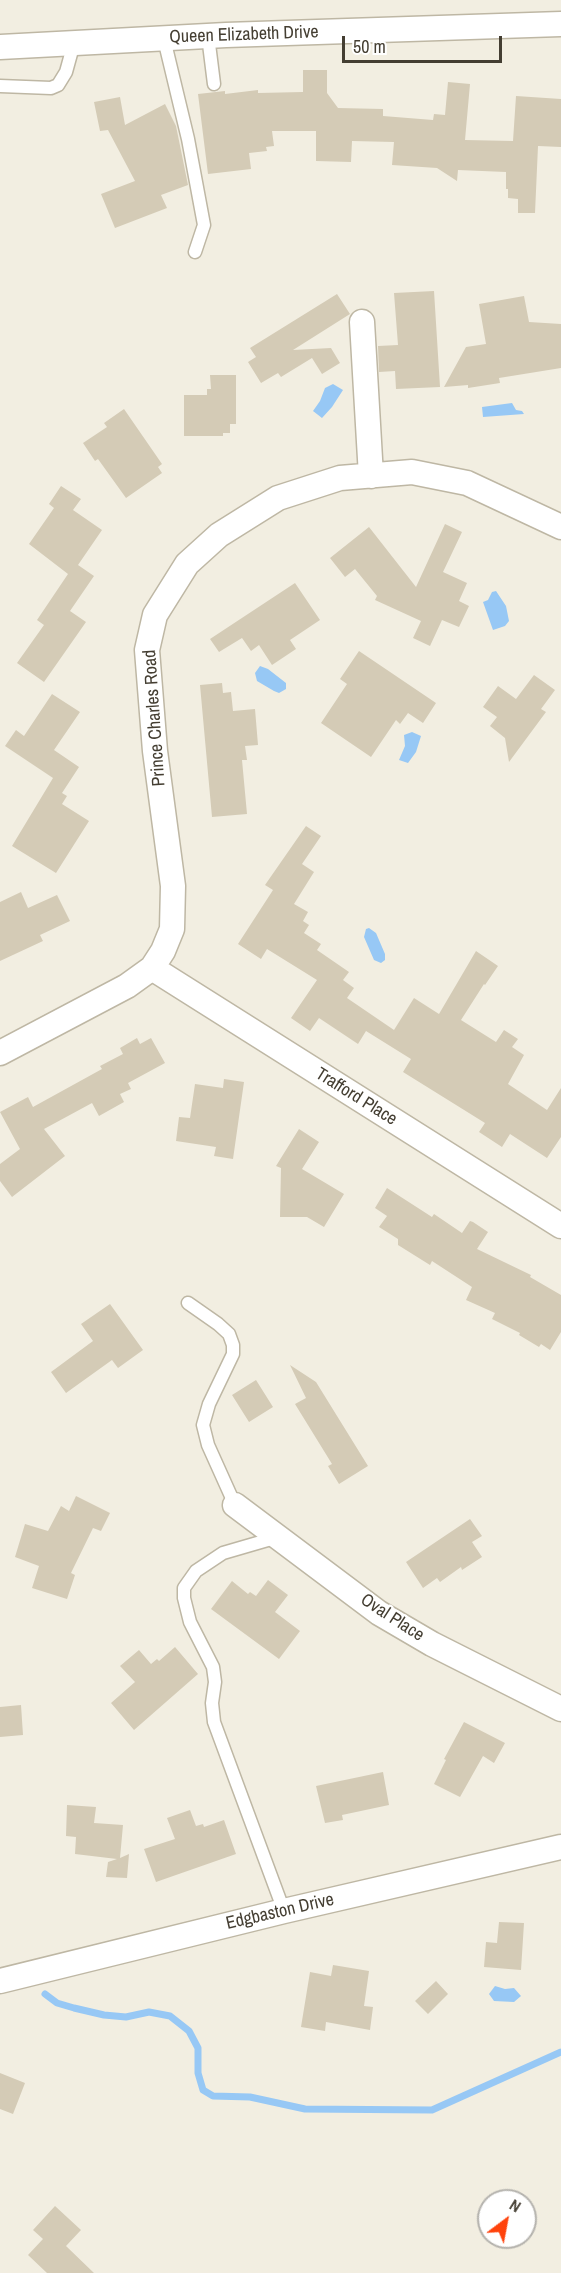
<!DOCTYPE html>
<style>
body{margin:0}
#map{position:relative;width:561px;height:2273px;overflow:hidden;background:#f2eee1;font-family:"Archivo Narrow",sans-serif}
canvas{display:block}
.north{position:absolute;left:477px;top:2189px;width:60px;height:60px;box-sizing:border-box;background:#fff;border:2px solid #b4b2ad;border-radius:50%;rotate:32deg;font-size:16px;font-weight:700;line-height:24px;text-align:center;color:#443e32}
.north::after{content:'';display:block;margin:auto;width:21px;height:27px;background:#ff430c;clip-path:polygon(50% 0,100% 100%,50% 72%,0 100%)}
.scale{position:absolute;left:342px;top:36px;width:160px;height:27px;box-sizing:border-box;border:3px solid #443e32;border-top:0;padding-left:8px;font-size:18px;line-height:21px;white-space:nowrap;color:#443e32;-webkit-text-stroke:4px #fff;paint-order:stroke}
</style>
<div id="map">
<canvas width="561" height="2273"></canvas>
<div class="north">N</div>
<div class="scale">50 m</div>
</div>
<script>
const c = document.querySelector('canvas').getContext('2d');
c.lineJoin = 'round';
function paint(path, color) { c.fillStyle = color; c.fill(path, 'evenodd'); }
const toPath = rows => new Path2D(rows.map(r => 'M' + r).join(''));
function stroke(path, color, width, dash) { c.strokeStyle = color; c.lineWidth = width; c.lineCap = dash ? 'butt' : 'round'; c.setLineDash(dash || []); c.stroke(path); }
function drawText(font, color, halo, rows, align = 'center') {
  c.font = font + ' "Archivo Narrow",sans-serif'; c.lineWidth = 4.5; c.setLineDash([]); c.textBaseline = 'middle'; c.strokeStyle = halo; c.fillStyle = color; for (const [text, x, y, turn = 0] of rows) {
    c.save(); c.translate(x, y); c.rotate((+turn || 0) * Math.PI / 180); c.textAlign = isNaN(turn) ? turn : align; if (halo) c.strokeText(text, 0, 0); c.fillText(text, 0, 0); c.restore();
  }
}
paint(toPath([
 [333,384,343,390,332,407,322,418,313,411,320,401,325,388],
 [512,403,516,410,522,411,524,414,483,417,482,407],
 [496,591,506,606,509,621,505,626,493,630,483,602,488,600,492,592],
 [260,666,268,669,286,683,286,689,279,693,274,691,257,681,255,673],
 [412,732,421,736,416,752,408,763,399,760,405,746,404,735],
 [369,928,376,933,385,954,385,960,381,963,374,960,364,937,366,929],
 [495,1986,505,1989,514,1988,521,1996,514,2002,494,2001,489,1994]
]), '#97c8f5');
stroke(toPath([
 [45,1994,57,2003,74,2008,104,2015,126,2017,149,2012,170,2016,189,2031,198,2048,198,2073,203,2090,213,2096,250,2097,305,2109,432,2110,561,2052]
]), '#97c8f5', 7);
paint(toPath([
 [303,70,327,70,327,93,338,108,383,109,383,116,433,120,434,114,445,115,448,82,470,84,465,140,513,141,516,96,561,99,561,147,538,146,535,213,518,213,518,199,508,198,508,189,506,189,506,172,458,170,457,181,437,168,392,165,394,142,352,141,351,162,316,161,316,131,272,131,274,146,266,147,267,151,249,153,251,169,208,174,198,94,225,91,225,94,258,90,258,93,303,92],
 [120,97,125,125,165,104,176,126,188,185,161,195,167,208,115,228,101,194,135,181,108,130,100,131,94,102],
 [434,291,440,387,396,389,395,371,379,372,378,346,398,345,394,293],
 [337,294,350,314,293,350,331,348,340,363,322,374,312,358,281,377,278,373,261,383,248,362,256,357,250,348],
 [524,296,529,322,561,324,561,368,499,378,500,383,468,388,468,385,444,387,466,347,486,344,479,304],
 [210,375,236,375,236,424,230,424,230,433,223,433,223,436,184,436,184,395,207,395,207,389,211,389],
 [124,409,162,464,158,467,162,473,126,498,98,459,95,461,83,443,107,427,104,423],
 [61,486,81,499,73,510,102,530,78,565,94,576,70,611,86,622,44,682,17,663,44,625,37,620,68,574,29,544,54,508,49,504],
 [445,524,462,532,443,572,467,583,459,601,469,606,459,627,442,620,430,646,413,638,421,621,375,600,377,596,355,569,345,577,330,558,369,527,416,587],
 [295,583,320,620,290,640,296,649,272,665,259,645,251,651,242,638,219,652,210,639],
 [359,651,436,703,423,723,408,713,400,724,396,720,371,757,321,723,347,684,340,679],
 [534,675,555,690,541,709,546,712,509,762,505,738,490,726,497,717,483,707,498,686,516,699],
 [222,683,223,693,231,692,233,711,255,709,258,745,245,746,247,760,242,760,247,814,212,817,200,685],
 [52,694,80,712,54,750,79,767,62,793,67,796,62,804,89,821,56,873,12,846,53,778,5,746,16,730,24,736],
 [306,826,321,836,302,864,314,872,294,904,308,912,303,921,309,925,304,933,321,944,317,950,349,972,343,980,354,988,347,998,394,1030,414,998,439,1014,476,951,498,966,485,985,484,984,461,1020,496,1042,504,1030,518,1039,512,1047,524,1055,508,1084,547,1110,561,1088,561,1137,547,1158,510,1134,502,1147,479,1132,485,1123,403,1072,411,1059,366,1031,358,1044,319,1018,310,1031,291,1018,317,980,267,949,261,959,238,944,273,890,265,885],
 [21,892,28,908,57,895,70,921,40,935,43,941,0,961,0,902],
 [137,1038,140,1044,151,1038,165,1063,128,1083,131,1089,120,1094,124,1102,99,1116,92,1103,44,1129,65,1156,12,1197,0,1181,0,1164,20,1149,0,1112,28,1097,33,1107,102,1069,100,1066,123,1054,120,1048],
 [224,1079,244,1082,233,1159,214,1156,216,1147,176,1141,179,1117,190,1118,195,1084,223,1088],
 [299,1129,319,1142,302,1169,344,1194,324,1227,307,1217,280,1217,281,1168,276,1166],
 [387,1188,432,1217,434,1214,462,1233,470,1221,473,1222,488,1232,477,1249,531,1275,530,1277,561,1295,561,1332,550,1350,541,1344,539,1347,519,1335,520,1333,492,1319,495,1313,466,1300,472,1287,432,1261,430,1265,398,1245,398,1239,379,1227,387,1216,375,1208],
 [110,1304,143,1350,118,1368,112,1360,66,1393,51,1372,93,1341,81,1324],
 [290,1365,316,1382,368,1466,339,1484,328,1466,332,1464,295,1404,306,1398],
 [256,1380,273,1407,249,1422,232,1395],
 [76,1496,110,1513,101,1531,93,1528,71,1573,75,1575,67,1599,32,1588,39,1566,15,1557,25,1524,48,1531,61,1506,69,1511],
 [470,1519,482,1536,472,1542,482,1557,462,1570,461,1567,440,1582,437,1578,423,1588,406,1562],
 [268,1580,288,1595,275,1612,300,1631,279,1659,211,1609,232,1581,248,1594,250,1592,256,1596],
 [175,1647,198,1674,134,1730,111,1703,135,1682,120,1666,139,1650,151,1664,157,1659,159,1661],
 [21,1705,23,1735,0,1737,0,1707],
 [464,1722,505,1743,494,1763,483,1756,460,1797,434,1784,446,1760,444,1759],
 [383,1772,389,1805,342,1815,343,1820,325,1823,316,1786],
 [67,1805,96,1807,94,1823,123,1825,120,1858,129,1854,127,1878,106,1877,108,1862,117,1859,75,1854,76,1837,66,1836],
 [190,1810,196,1826,203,1824,204,1827,224,1820,236,1854,156,1882,144,1849,175,1839,167,1818],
 [499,1922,524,1923,521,1970,484,1967,486,1942,497,1943],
 [333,1965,369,1971,364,2006,373,2007,370,2030,326,2022,325,2031,301,2027,310,1972,331,1976],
 [436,1981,448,1994,428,2014,415,2001],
 [0,2073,25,2083,13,2114,0,2109],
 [55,2206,81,2230,66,2246,94,2273,47,2273,28,2255,43,2239,33,2230]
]), '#d4cbb6');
const service = toPath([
 [208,36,214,84],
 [164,39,188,139,204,225,195,252],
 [0,86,51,88,58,85,66,72,74,43],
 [188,1303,218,1324,229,1334,233,1345,233,1354,209,1404,203,1425,208,1445,235,1505],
 [278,1537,223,1553,196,1571,184,1588,184,1598,190,1622,213,1667,215,1682,212,1703,214,1722,284,1911]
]);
const minor = toPath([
 [0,47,226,35,561,24],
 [362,322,371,476],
 [152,968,561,1226],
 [0,1053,127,986,152,968,163,951,172,929,173,886,155,751,147,650,155,615,187,564,219,535,278,498,340,478,412,472,467,483,561,527],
 [235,1505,379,1613,432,1644,561,1709],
 [0,1981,284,1911,561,1847]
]);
stroke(service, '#beb7a4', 15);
stroke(minor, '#beb7a4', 27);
stroke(service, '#fff', 12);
stroke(minor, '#fff', 24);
drawText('18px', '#443e32', '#fff', [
 ["Queen Elizabeth Drive",244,35,-2],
 ["Prince Charles Road",155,718,-94],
 ["Trafford Place",356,1097,32],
 ["Oval Place",392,1618,33],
 ["Edgbaston Drive",280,1912,-13]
]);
</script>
